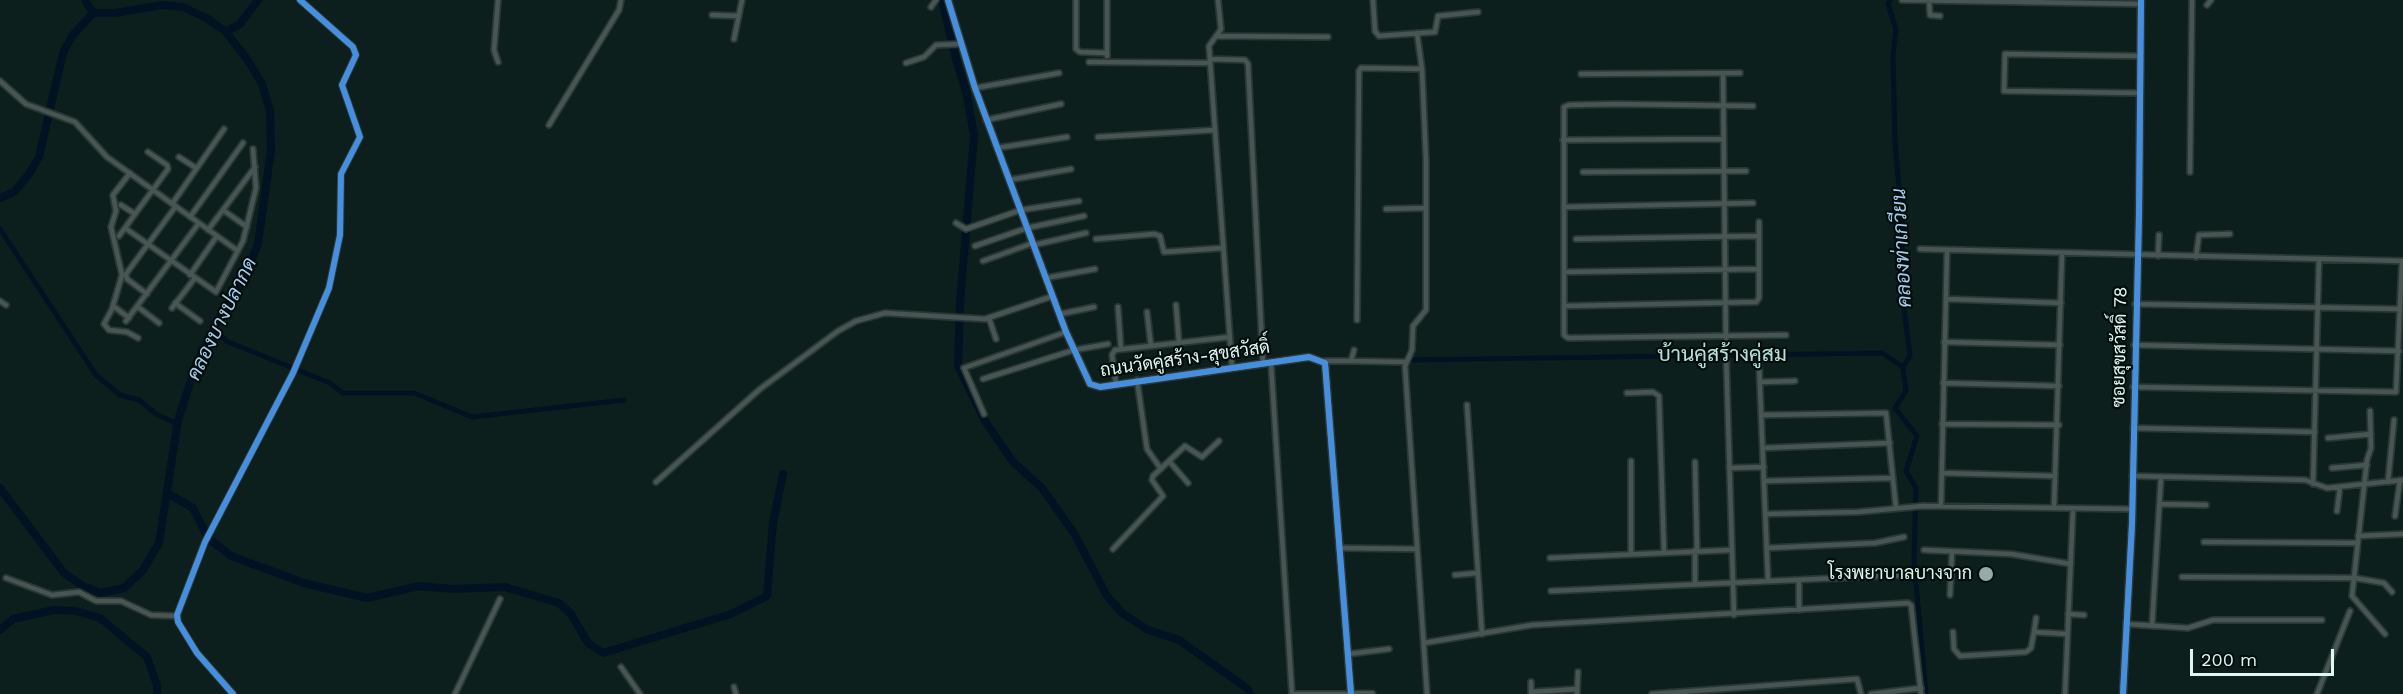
<!DOCTYPE html>
<meta charset="utf-8">
<style>
body{margin:0}
#map{position:relative;width:2403px;height:694px;overflow:hidden;background:#0d1f1c;font-family:"Work Sans",sans-serif}
canvas{display:block}
.scale{position:absolute;left:2190px;top:649px;width:144px;height:27px;box-sizing:border-box;border:3px solid #e0f6f1;border-top:0;padding-left:8px;font-size:18px;line-height:21px;white-space:nowrap;color:#e0f6f1;-webkit-text-stroke:4px #010d0a;paint-order:stroke}
</style>
<div id="map">
<canvas width="2403" height="694"></canvas>
<div class="scale">200 m</div>
</div>
<script>
const c = document.querySelector('canvas').getContext('2d');
c.lineJoin = 'round';
const toPath = rows => new Path2D(rows.map(r => 'M' + r).join(''));
function stroke(path, color, width, dash) { c.strokeStyle = color; c.lineWidth = width; c.lineCap = dash ? 'butt' : 'round'; c.setLineDash(dash || []); c.stroke(path); }
function drawText(font, color, halo, rows, align = 'center') {
  c.font = font + ' "Work Sans",Sarabun,sans-serif'; c.lineWidth = 4.5; c.setLineDash([]); c.textBaseline = 'middle'; c.strokeStyle = halo; c.fillStyle = color; for (const [text, x, y, turn = 0] of rows) {
    c.save(); c.translate(x, y); c.rotate((+turn || 0) * Math.PI / 180); c.textAlign = isNaN(turn) ? turn : align; if (halo) c.strokeText(text, 0, 0); c.fillText(text, 0, 0); c.restore();
  }
}
stroke(toPath([
 [1890,0,1888,4,1896,29,1893,56,1895,142,1903,234,1900,276,1910,356,1903,367,1906,391,1895,408,1917,436,1906,471,1916,488,1914,560,1926,694],
 [0,229,96,375,120,395,139,400,156,414,177,424],
 [214,327,226,341,330,383,343,393,414,393,472,417,624,400],
 [1408,360,1882,353,1903,367]
]), '#011223', 5);
stroke(toPath([
 [942,0,956,59,967,95,974,136,960,303,958,366,985,421,1013,462,1042,488,1074,533,1107,596,1122,613,1148,630,1179,640,1248,689,1250,694],
 [226,32,240,24,258,0],
 [0,198,14,192,29,174,39,157,63,53,72,36,93,13],
 [0,488,64,573,83,586,101,593,124,588,143,570,159,543,178,420,197,362,218,320,242,284,258,244,271,150,270,111,262,84,247,59,226,32,208,19,183,7,162,5,115,13,93,13,85,0],
 [167,493,193,508,208,538,231,556,304,583,367,598,419,586,453,589,505,587,559,603,571,614,588,643,603,653,731,614,767,596,773,523,783,474],
 [0,630,13,619,54,610,76,611,100,618,147,657,157,685,157,694]
]), '#011223', 8);
const street = toPath([
 [1076,0,1076,49,1080,52,1107,53],
 [1218,0,1221,29,1209,46,1232,368],
 [1373,0,1375,31,1379,36,1435,32,1438,16,1478,12],
 [1902,0,2141,4],
 [1929,0,1930,15,1940,16],
 [2207,5,2211,0],
 [931,7,936,0],
 [712,15,739,16],
 [1417,33,1422,69,1426,160,1426,310,1413,326,1412,350,1405,366,1427,694],
 [1216,36,1328,37],
 [734,39,742,0],
 [1107,56,1107,0],
 [1210,59,1245,60,1248,64,1263,364],
 [498,62,494,50,498,0],
 [1089,62,1210,63],
 [906,63,924,57,936,45,960,44],
 [1581,74,1740,73],
 [1723,74,1726,352,1734,615],
 [0,81,26,104,75,122,107,157,238,251],
 [975,88,1059,73],
 [2139,93,2004,91,2005,54,2140,56],
 [1753,106,1617,104,1569,105,1564,107,1564,335,1568,338,1786,335],
 [986,120,1061,104],
 [549,125,619,10,621,0],
 [1098,137,1215,130],
 [1563,140,1723,139],
 [997,148,1067,137],
 [179,157,196,168],
 [1583,172,1746,171],
 [2190,172,2192,0],
 [130,173,113,195,116,211,111,227,122,275,112,309,104,324,109,330,127,332,138,338],
 [1009,180,1071,169],
 [172,204,224,129],
 [121,205,135,214],
 [1564,207,1753,203],
 [1386,209,1426,208],
 [223,210,247,227],
 [190,217,243,143],
 [956,223,966,229,1021,210,1079,201],
 [125,228,216,292,243,241,256,188,253,149],
 [208,230,255,167],
 [119,236,168,169,167,165,148,152],
 [1096,239,1154,234,1160,236,1164,252,1223,248],
 [1576,239,1758,236],
 [1034,245,1086,233],
 [975,246,1027,228,1084,216],
 [1920,249,2403,261],
 [2158,256,2159,235],
 [2196,257,2199,235,2230,234],
 [983,261,1033,243],
 [1564,272,1759,269],
 [190,275,217,236],
 [1046,278,1095,269],
 [147,294,127,279,126,274,176,206],
 [1946,299,2061,303],
 [0,301,6,305],
 [175,303,200,321],
 [2135,304,2400,309],
 [1176,305,1179,343],
 [1564,306,1756,302,1759,298,1759,222],
 [138,307,159,323],
 [1118,307,1121,349],
 [116,308,129,318],
 [172,308,195,278],
 [1147,312,1151,346],
 [1060,314,1094,307],
 [989,318,996,339],
 [1357,320,1359,71,1361,68,1422,69],
 [126,321,199,223],
 [1944,342,2060,345],
 [2134,345,2399,351],
 [1323,361,1351,361,1354,350],
 [1351,361,1405,362],
 [1271,363,1292,694],
 [1759,363,1768,581],
 [983,379,1074,350,1108,344],
 [1137,380,1147,449,1161,469],
 [1760,382,1795,381],
 [1943,383,2059,386],
 [1116,384,1112,355,1115,350,1230,337],
 [2133,387,2396,392,2402,261],
 [1627,393,1653,392,1659,396,1664,552],
 [1467,405,1482,634],
 [2370,411,2371,448,2367,460,2352,596,2385,634],
 [984,414,964,368,1066,332],
 [1762,415,1886,413,1896,508],
 [1942,424,2059,425],
 [2133,428,2315,432],
 [2328,438,2371,434],
 [1763,448,1890,443],
 [1169,461,1188,483],
 [1631,461,1631,554],
 [1695,462,1697,550],
 [1729,468,1764,467],
 [2332,468,2367,465],
 [1942,473,2055,476],
 [2132,476,2305,480,2327,488,2403,480],
 [1764,481,1893,478],
 [656,482,760,389,838,331,856,321,885,313,985,319,1053,296],
 [2388,482,2394,420],
 [2313,484,2319,259],
 [2160,504,2206,505],
 [1941,506,1947,251],
 [2054,508,2062,254],
 [2337,511,2340,487],
 [1766,514,1858,512,1923,506,2132,509],
 [2395,516,2400,480],
 [2358,536,2403,534],
 [2204,542,2357,543],
 [1340,548,1417,549],
 [1767,548,1875,543,1904,537],
 [1113,549,1163,496,1152,480,1153,476,1185,446,1202,457,1219,441],
 [1695,550,1695,584],
 [1924,550,2011,554,2071,564],
 [1550,558,1732,550],
 [1455,575,1477,573],
 [2182,577,2355,578,2384,583,2392,592],
 [6,578,52,595,79,592,96,601,121,601,151,615,177,616],
 [1799,580,1799,610],
 [1551,591,1904,575],
 [1950,595,1952,552],
 [2068,614,2084,615],
 [2126,624,2188,628,2213,620,2322,620],
 [2152,626,2161,477],
 [1953,632,1954,649,1960,656,2026,652,2031,648,2034,632,2067,634],
 [2034,632,2036,618],
 [1424,643,1532,625,1908,603,1911,605,1921,694],
 [1348,654,1389,649],
 [621,667,640,694],
 [1531,682,1531,692],
 [734,687,736,694],
 [233,694,197,653,178,622,177,615,205,542,293,373,329,288,340,235,341,174,360,137,342,85,356,55,353,47,300,0],
 [455,694,500,599],
 [1294,694,1351,694],
 [1531,694,1531,692,1577,689],
 [1577,694,1578,672],
 [1652,694,1857,679,1861,694],
 [1871,694,1921,688],
 [2065,694,2073,509],
 [2317,694,2350,611]
]);
const secondary = toPath([
 [948,0,975,88,1066,332,1090,384,1100,387,1309,357,1325,363,1351,694,1372,694],
 [2123,694,2132,524,2139,215,2141,0]
]);
stroke(street, '#2b3735', 8);
stroke(secondary, '#2b3735', 9);
stroke(street, '#475653', 4.5);
stroke(secondary, '#475653', 6);
stroke(toPath([
 [948,0,975,88,1066,332,1090,384,1100,387,1309,357,1325,363,1351,694],
 [233,694,197,653,178,622,177,615,205,542,293,373,329,288,340,235,341,174,360,137,342,85,356,55,353,47,300,0],
 [2123,694,2132,524,2139,215,2141,0]
]), '#468fdf', 6);
for (const [x, y, r, color] of [
 [1986,574,8,"#96aba6"]
]) { const dot = new Path2D(); dot.arc(x, y, r, 0, 2 * Math.PI); c.fillStyle = color; c.fill(dot); stroke(dot, '#010d0a', 2); }
drawText('18px', '#e0f6f1', '#010d0a', [
 ["ซอยสุขสวัสดิ์ 78",2120,347,-89],
 ["ถนนวัดคู่สร้าง-สุขสวัสดิ์",1185,359,-8]
]);
drawText('18px', '#e0f6f1', '#010d0a', [
 ["โรงพยาบาลบางจาก",1972,574]
], 'right');
drawText('italic 20px', '#a8cdee', '#010d0a', [
 ["คลองท่าเกวียน",1902,248,-93],
 ["คลองบางปลากด",222,319,-64]
]);
drawText('21px', '#b6e3d9', '#010d0a', [
 ["บ้านคู่สร้างคู่สม",1722,355]
]);
</script>
